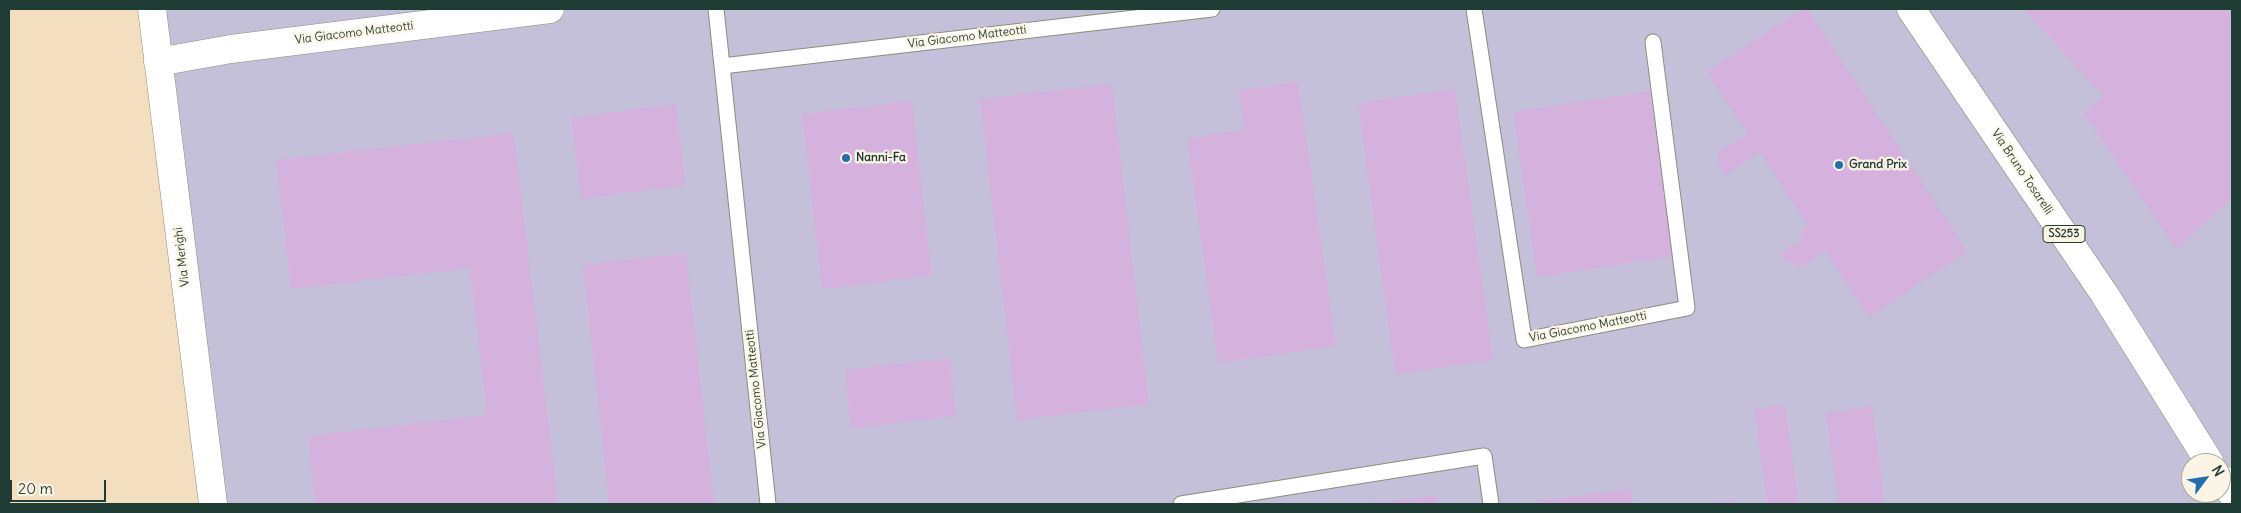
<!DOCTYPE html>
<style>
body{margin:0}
#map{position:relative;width:2241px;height:513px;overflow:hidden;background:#f4dec0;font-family:Delius,sans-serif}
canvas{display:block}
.frame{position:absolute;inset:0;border:10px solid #1f3d34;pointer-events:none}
.north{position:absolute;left:2181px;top:453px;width:50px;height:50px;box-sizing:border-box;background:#fcf5e5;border:1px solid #a4ab9e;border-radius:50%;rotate:59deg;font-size:14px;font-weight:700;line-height:20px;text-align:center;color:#1f3d34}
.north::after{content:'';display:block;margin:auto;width:18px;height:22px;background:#1f6fb2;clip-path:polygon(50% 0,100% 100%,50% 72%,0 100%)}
.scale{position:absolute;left:10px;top:480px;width:96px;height:22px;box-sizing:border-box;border:2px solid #1f3d34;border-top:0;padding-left:6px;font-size:15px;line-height:18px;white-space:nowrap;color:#1f3d34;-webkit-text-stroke:4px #fcf5e5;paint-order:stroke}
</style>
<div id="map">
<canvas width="2241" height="513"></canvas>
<div class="frame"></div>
<div class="north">N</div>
<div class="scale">20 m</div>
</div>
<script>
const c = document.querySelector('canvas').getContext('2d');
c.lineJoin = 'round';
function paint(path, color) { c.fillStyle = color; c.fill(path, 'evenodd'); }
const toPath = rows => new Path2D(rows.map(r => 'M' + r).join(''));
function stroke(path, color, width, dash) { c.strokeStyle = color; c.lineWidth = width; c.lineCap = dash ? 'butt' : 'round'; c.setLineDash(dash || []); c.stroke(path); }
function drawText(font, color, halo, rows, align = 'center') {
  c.font = font + ' Delius,sans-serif'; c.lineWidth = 4.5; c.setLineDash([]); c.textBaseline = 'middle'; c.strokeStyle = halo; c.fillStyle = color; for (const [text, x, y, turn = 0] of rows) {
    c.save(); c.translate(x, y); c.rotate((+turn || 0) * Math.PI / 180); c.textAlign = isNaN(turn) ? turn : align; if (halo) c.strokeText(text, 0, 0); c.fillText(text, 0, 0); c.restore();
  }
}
paint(toPath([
 [152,9,2232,9,2232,504,216,504],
 [2191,463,2221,463,2221,493,2191,493]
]), '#c5c0da');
paint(toPath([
 [1803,9,1807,9,1967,251,1869,317,1825,251,1800,268,1778,255,1803,239,1799,233,1809,227,1760,152,1724,176,1716,154,1748,134,1707,72],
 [2024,9,2232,9,2232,198,2177,249,2084,114,2103,96],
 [1298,82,1336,346,1218,363,1187,138,1244,130,1239,90],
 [1112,84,1149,404,1017,420,980,99],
 [1455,89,1493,360,1395,374,1358,103],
 [1650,91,1674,256,1537,277,1513,112],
 [912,101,932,276,822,289,802,114],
 [676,104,686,185,581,199,571,118],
 [514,133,558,504,315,504,308,436,487,415,470,268,291,289,276,160],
 [686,253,714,504,609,504,583,265],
 [950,358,956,416,851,428,845,370],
 [1785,405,1799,504,1767,504,1754,409],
 [1872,406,1885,504,1838,504,1826,413],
 [1631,489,1633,504,1536,504,1536,501],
 [1437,495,1438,504,1373,504,1372,503],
 [1734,500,1734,504,1710,504,1709,503]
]), '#d5b1de');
const service = toPath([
 [716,9,722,66],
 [1474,9,1524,340,1687,308,1653,42],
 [768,504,722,66,1212,9],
 [1181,504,1484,456,1491,504]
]);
const minor = toPath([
 [152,9,213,504],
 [158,62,231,49,550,9]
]);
const primary = toPath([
 [1911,9,2105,295,2210,463],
 [2221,478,2232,494]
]);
stroke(service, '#8a8e7a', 17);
stroke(minor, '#8a8e7a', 29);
stroke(primary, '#8a8e7a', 29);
stroke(service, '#fff', 15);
stroke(minor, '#fff', 28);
stroke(primary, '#fff', 28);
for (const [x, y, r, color] of [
 [846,158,5,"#1f6fb2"],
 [1839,165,5,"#1f6fb2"]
]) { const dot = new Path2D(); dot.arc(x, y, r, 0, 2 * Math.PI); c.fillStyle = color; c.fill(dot); stroke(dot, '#fcf5e5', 2); }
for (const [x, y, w] of [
 [2064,234,42]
]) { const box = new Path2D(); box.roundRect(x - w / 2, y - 8.5, w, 17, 4); c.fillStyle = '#fcf5e5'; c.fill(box); stroke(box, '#1f3d34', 1); }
drawText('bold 11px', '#1f3d34', null, [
 ["SS253",2064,234]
]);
drawText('12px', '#1f3d34', '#fcf5e5', [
 ["Via Giacomo Matteotti",354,33,-7],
 ["Via Giacomo Matteotti",967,37,-7],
 ["Via Bruno Tosarelli",2022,172,56],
 ["Via Merighi",182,257,-97],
 ["Via Giacomo Matteotti",1588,327,-11],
 ["Via Giacomo Matteotti",756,389,-96]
]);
drawText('bold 12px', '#1f3d34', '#fcf5e5', [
 ["Nanni-Fa",856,158],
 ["Grand Prix",1849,165]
], 'left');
</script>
